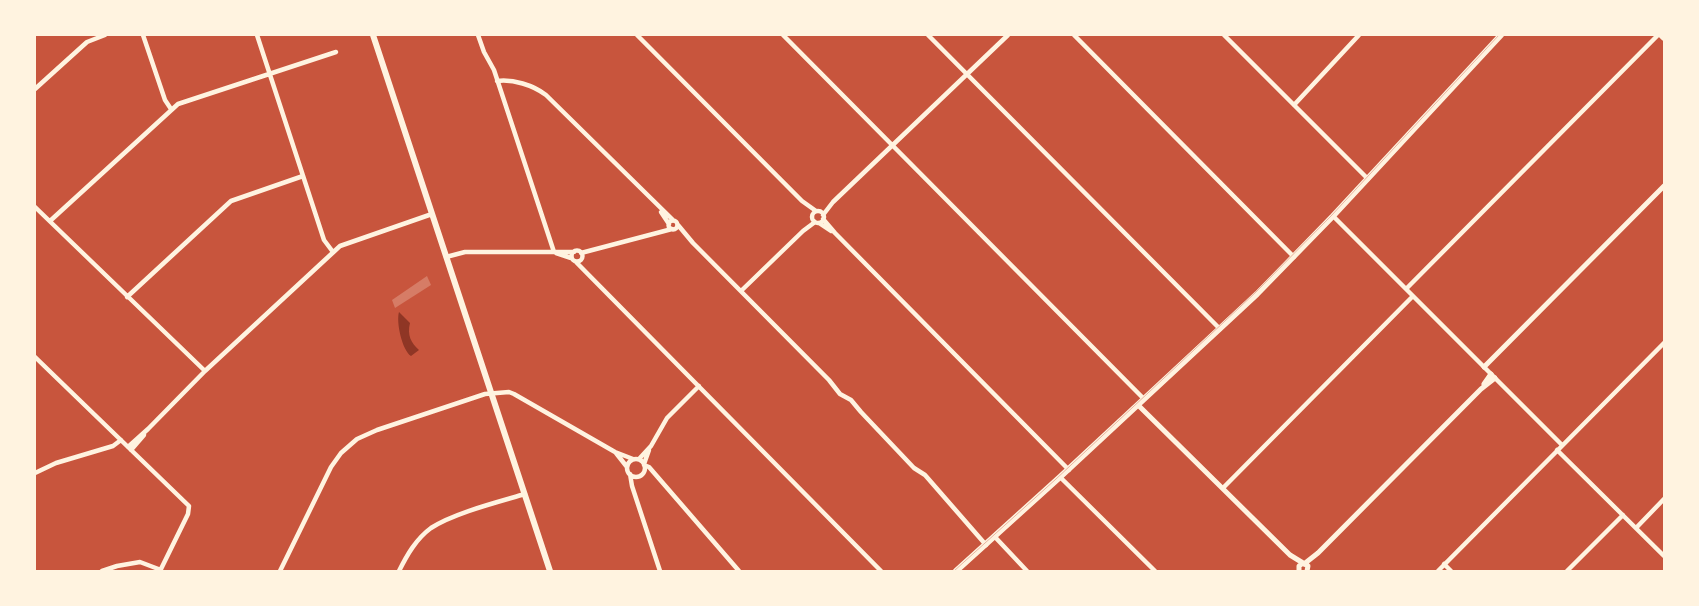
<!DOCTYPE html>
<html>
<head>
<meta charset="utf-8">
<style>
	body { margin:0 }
	#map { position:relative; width:1699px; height:606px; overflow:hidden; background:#c8553d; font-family:"Archivo Narrow",sans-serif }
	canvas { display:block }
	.frame { position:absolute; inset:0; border:36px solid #fff3e0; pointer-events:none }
</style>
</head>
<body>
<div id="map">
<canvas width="1699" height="606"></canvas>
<div class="frame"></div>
</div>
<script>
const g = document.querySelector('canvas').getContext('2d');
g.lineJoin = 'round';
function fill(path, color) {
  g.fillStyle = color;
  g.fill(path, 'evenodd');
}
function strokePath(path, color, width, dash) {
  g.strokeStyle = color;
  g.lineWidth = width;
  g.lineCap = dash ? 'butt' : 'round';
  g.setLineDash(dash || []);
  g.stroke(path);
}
fill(new Path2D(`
	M399,312L410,323C407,335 411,343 419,350L411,356C402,350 396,322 399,312Z`), '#8f3625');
fill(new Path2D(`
	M427,276L431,285L395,308L392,300Z`), '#d67c66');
strokePath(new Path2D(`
	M143,35L165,100L171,109
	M257,35L324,240L333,252
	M478,35L484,52L494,70L554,252
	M637,35L802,201L816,211
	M783,35L1144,399
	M928,35L1220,329
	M1074,35L1294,257
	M1224,35L1368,179
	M497,81C513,79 533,85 546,95L673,220
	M35,89L87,42L105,35
	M1294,105L1359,35
	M35,207L205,371
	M812 217a6 6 0 1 1 12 0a6 6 0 1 1-12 0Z
	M661,212L669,224
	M823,215L833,202L1008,35
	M1333,216L1562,445
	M823,219L835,233L1069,470
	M668.5 225a4.5 4.5 0 1 1 9 0a4.5 4.5 0 1 1-9 0Z
	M50,221L178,104L336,52
	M819,223L831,231
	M678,225L693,243L829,380L840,394L851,400L861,412L914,468L925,475L986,545
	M571.5 256a5.5 5.5 0 1 1 11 0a5.5 5.5 0 1 1-11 0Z
	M556,253L571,258
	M581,253L672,229
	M446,257L465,252H574
	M576,262L881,571
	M1406,289L1658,35
	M741,291L803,231L815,222
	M127,297L231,201L303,176
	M35,357L189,506L188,514L160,571
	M128,447L148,429L205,371L340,246L432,214
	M131,450L144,435
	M1557,450L1664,556
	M616,453L627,467
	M639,459L651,446L667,418L699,386
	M627 468a9 9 0 1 1 18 0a9 9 0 1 1-18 0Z
	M644,464L649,450
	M644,465L649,467L739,571
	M35,473L56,463L113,446L121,440
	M630,474L632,486L660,571
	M1060,477L1155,571
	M1223,488L1413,296
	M1636,528L1664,499
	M995,537L1027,571
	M1444,564L1451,571
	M102,571L117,566L140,562L161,570
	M280,571L331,467L341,453L357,439L377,430L485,394L509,392L514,394L615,452L633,459
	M399,571C407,555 416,539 431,528C454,513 498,502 525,494
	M1438,571L1664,343
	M1567,571L1623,515`), '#fff3e0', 4.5);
strokePath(new Path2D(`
	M1484,367L1664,186
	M1484,384L1491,374
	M1138,405L1290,555L1303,563
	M1304,564L1318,553L1481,389L1495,378
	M1299,571V566L1303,563L1308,566L1307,571`), '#fff3e0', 5);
strokePath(new Path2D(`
	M373,35L550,571
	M1661,35L1664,38
	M956,571L1060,477L1257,294L1333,216L1501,35`), '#fff3e0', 6);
strokePath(new Path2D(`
	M954,571L1056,479L1256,292L1331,216L1499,35`), '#e9b49f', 1);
</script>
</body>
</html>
